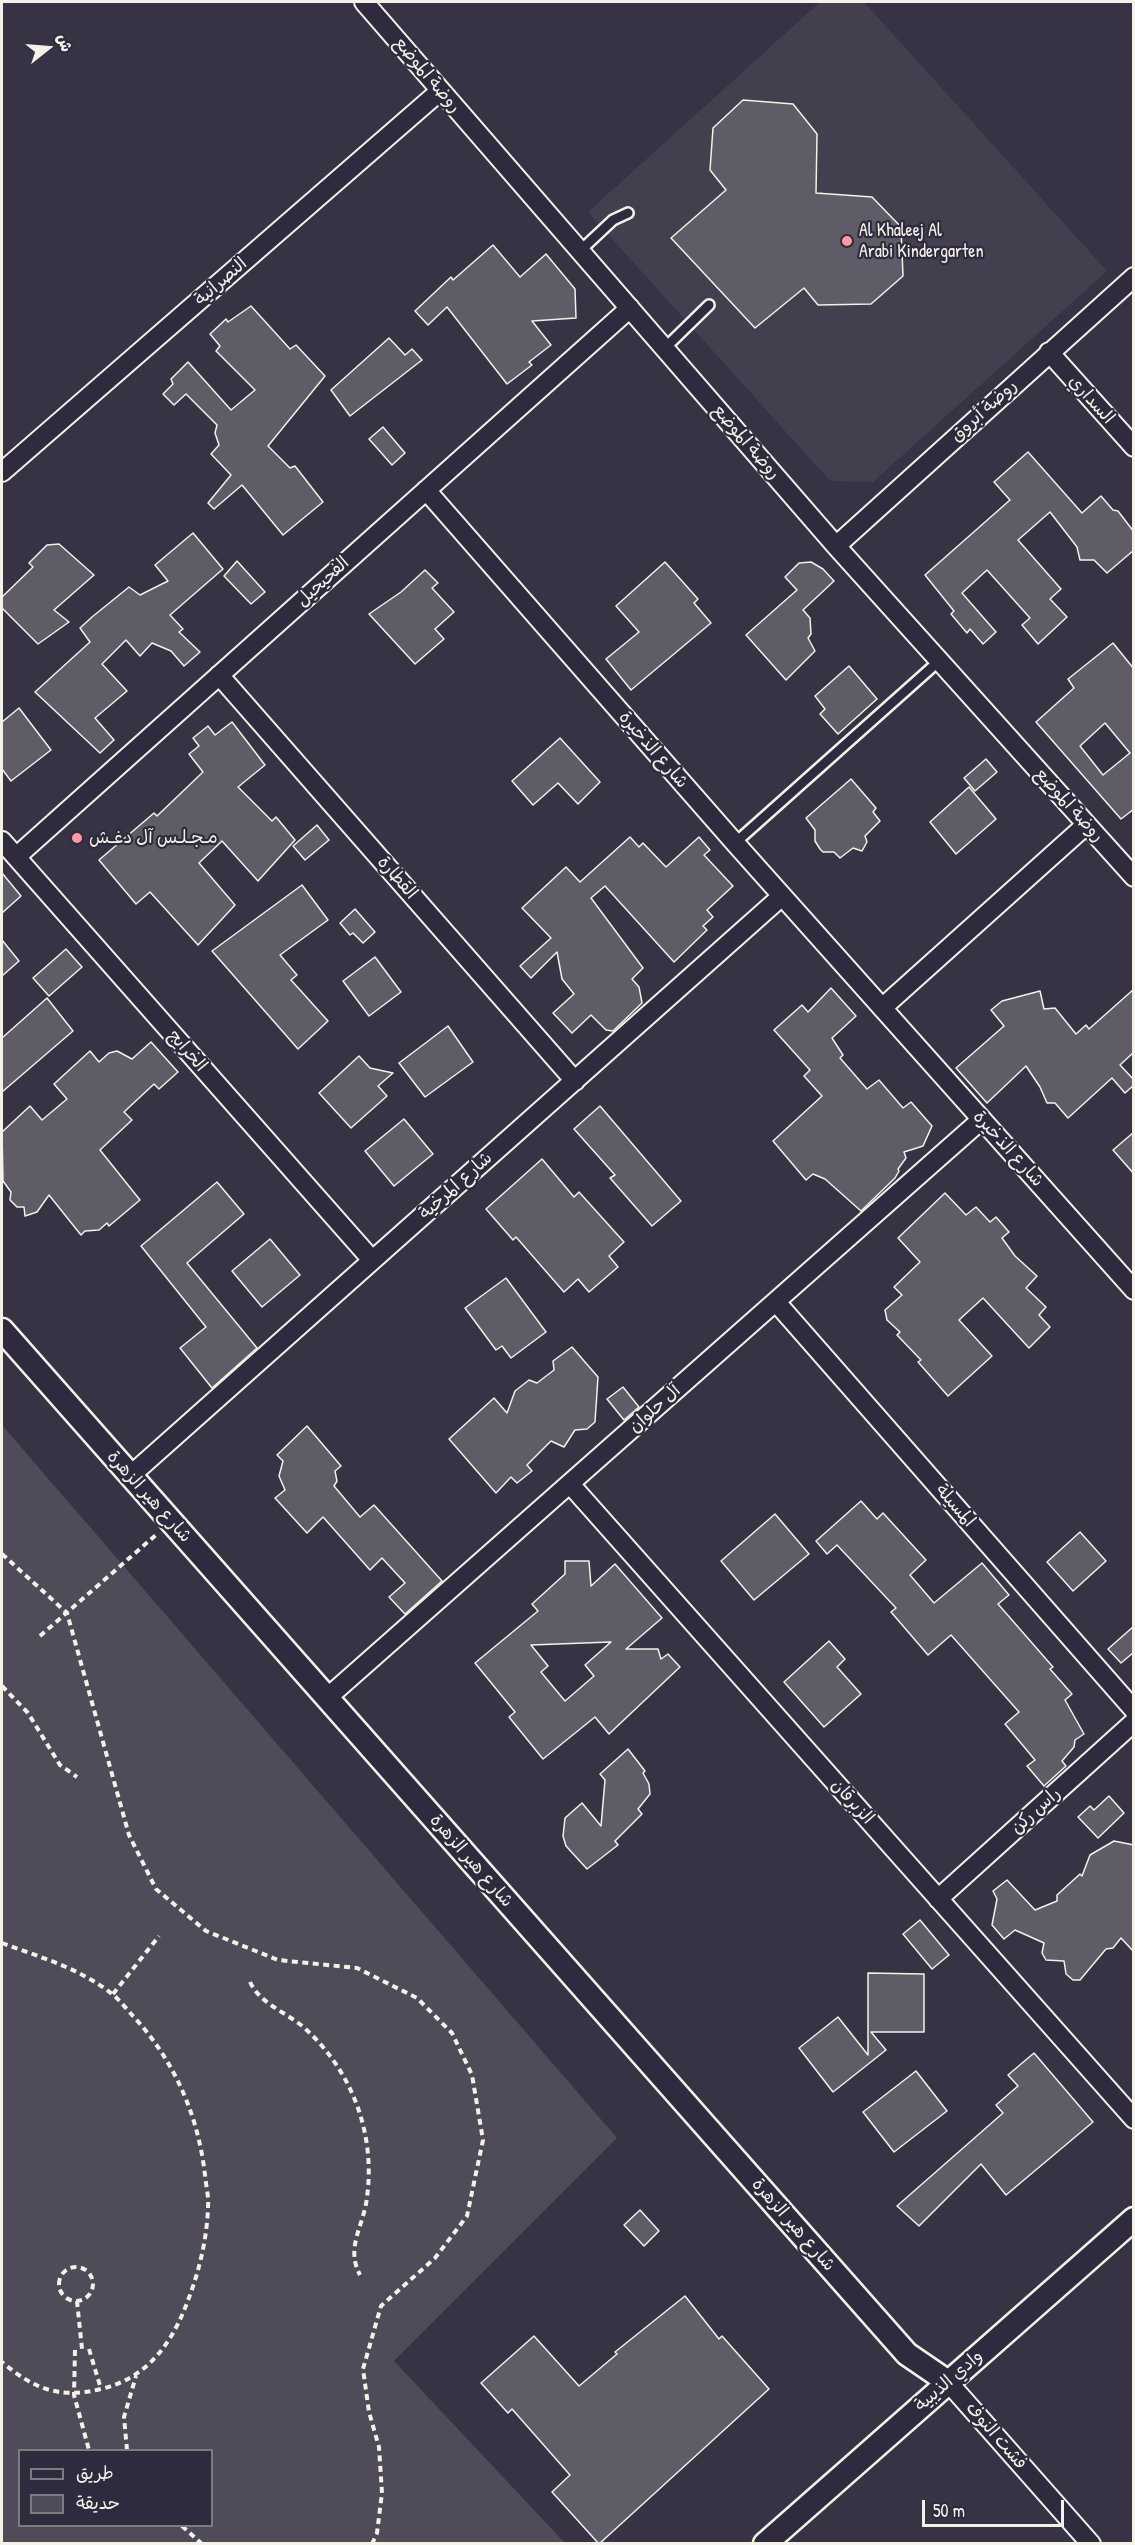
<!DOCTYPE html>
<html>
<head>
<meta charset="utf-8">
<style>
	body { margin:0 }
	#map { position:relative; width:1135px; height:2545px; overflow:hidden; background:#373244; font-family:"Patrick Hand","Playpen Sans Arabic",sans-serif }
	canvas { display:block }
	.frame { position:absolute; inset:0; border:3px solid #f4f1e8; pointer-events:none }
	.legend { position:absolute; left:18px; top:2449px; width:195px; height:78px; box-sizing:border-box; background:#2f2a3d; border:2px solid #7e7a81; margin:0; padding:8px 10px; list-style:none; font-size:18px; color:#f4f1e8 }
	.legend li { display:flex; align-items:center; gap:12px; height:30px }
	.legend b { width:30px; border:2px solid #7e7a81 }
	.north { position:absolute; left:18px; top:18px; width:60px; height:60px; -webkit-text-stroke:4px #2f2a3d; paint-order:stroke; rotate:73deg; font-size:16px; font-weight:700; line-height:24px; text-align:center; color:#f4f1e8 }
	.north::after { content:''; display:block; margin:auto; width:21px; height:27px; background:#f4f1e8; clip-path:polygon(50% 0,100% 100%,50% 72%,0 100%) }
	.scale { position:absolute; left:922px; top:2500px; width:142px; height:27px; box-sizing:border-box; border:3px solid #f4f1e8; border-top:0; padding-left:8px; font-size:18px; line-height:21px; white-space:nowrap; color:#f4f1e8; -webkit-text-stroke:4px #2f2a3d; paint-order:stroke }
</style>
</head>
<body>
<div id="map">
<canvas width="1135" height="2545"></canvas>
<div class="frame"></div>
<ul class="legend">
<li><b style="height:8px;background:#2f2a3d"></b>طريق</li>
<li><b style="height:16px;background:#504b59"></b>حديقة</li>
</ul>
<div class="north">ش</div>
<div class="scale">50 m</div>
</div>
<script>
const g = document.querySelector('canvas').getContext('2d');
g.lineJoin = 'round';
function fill(path, color) {
  g.fillStyle = color;
  g.fill(path, 'evenodd');
}
function strokePath(path, color, width, dash) {
  g.strokeStyle = color;
  g.lineWidth = width;
  g.lineCap = dash ? 'butt' : 'round';
  g.setLineDash(dash || []);
  g.stroke(path);
}
function write(font, color, halo, rows, align = 'center') {
  g.font = font + ' "Patrick Hand","Playpen Sans Arabic",sans-serif';
  g.lineWidth = 4.5;
  g.setLineDash([]);
  g.textBaseline = 'middle';
  g.strokeStyle = halo;
  g.fillStyle = color;
  for (const [text, x, y, turn = 0] of rows) {
    g.save();
    g.translate(x, y);
    g.rotate((+turn || 0) * Math.PI / 180);
    g.textAlign = isNaN(turn) ? turn : align;
    if (halo) g.strokeText(text, 0, 0);
    g.fillText(text, 0, 0);
    g.restore();
  }
}
fill(new Path2D(`
	M820,2H864L1107,271L873,482L830,481L588,212Z`), '#433f4e');
fill(new Path2D(`
	M2,1425L617,2138L394,2361L565,2543H2ZM20,2450H212V2526H20Z`), '#504b59');
const building = new Path2D(`
	M743,100L793,104L817,134L816,193L872,197L901,227L903,276L871,304L818,305L804,288L755,328L671,238L726,190L710,170L713,128Z
	M493,245L520,277L546,254L575,289L576,318L532,321L551,345L529,362L532,365L507,384L447,307L428,325L415,311L451,277L453,280Z
	M251,306L290,349L296,345L325,376L268,446L290,468L295,466L323,502L283,535L242,485L214,509L208,503L231,475L211,454L219,445L215,433L217,425L186,394L174,405L163,394L173,384L171,379L188,362L231,410L255,390L216,351L220,346L210,334L226,319L228,322Z
	M389,338L405,355L412,349L422,360L350,416L331,390Z
	M383,427L405,453L392,465L369,439Z
	M1028,452L1082,513L1101,496L1113,510L1118,511L1134,532V550L1107,573L1094,560H1080L1077,547L1050,512L1018,540L1061,589L1050,599L1067,617L1038,644L1022,625L1030,618L987,570L962,593L996,632L983,644L970,629L967,633L951,614L954,611L925,575L1010,500L994,482Z
	M193,533L223,569L170,615L183,629L179,632L200,652L184,666L171,651L152,643L140,656L126,640L102,664L127,691L95,718L114,740L100,753L35,692L90,642L80,628L92,617L129,587L140,595L168,581L155,565Z
	M59,544L94,575L54,610L69,622L38,644L2,608V597L33,567L29,563L47,545Z
	M237,561L265,592L251,604L224,576Z
	M665,562L698,599L694,603L711,623L631,690L606,659L639,632L616,606Z
	M811,562L823,569L834,581L803,610L810,618L811,634L808,638L815,651L786,680L746,635L797,590L785,577L799,563Z
	M425,570L438,583L432,588L454,612L435,629L444,639L415,664L369,614L401,592Z
	M1113,643L1134,669V809L1121,819L1036,722L1074,688L1068,679ZM1105,723L1130,753L1103,775L1080,746Z
	M849,666L877,699L838,734L820,714L825,709L815,696Z
	M19,708L51,750L11,781L2,769V722Z
	M232,722L265,765L238,787L272,821L276,817L295,840L258,881L222,841L199,863L235,905L198,945L150,892L136,904L99,860L154,813L157,816L203,772L189,754L199,746L193,738L208,726L215,735Z
	M560,738L600,782L578,804L558,783L533,805L512,781Z
	M986,759L997,772L975,791L964,778Z
	M851,779L876,808L873,812L880,821L865,836L867,842L862,851L853,848L840,858L834,852H823L820,849L815,841V830L806,818Z
	M969,787L996,819L956,854L930,822Z
	M317,825L329,840L305,860L293,846Z
	M630,837L639,847L643,843L666,867L699,837L710,850L704,855L733,886L707,910L713,917L703,926L707,930L674,962L605,886L591,898L643,968L632,979L639,987L642,1003L613,1031L606,1030L591,1015L572,1033L553,1013L574,994L562,979L557,952L531,978L520,966L551,938L522,908L566,867L580,882Z
	M2,873L21,896L2,913Z
	M302,885L328,920L280,955L297,975L291,980L328,1021L298,1049L212,951Z
	M355,909L375,932L363,943L353,933L350,935L340,923Z
	M2,940L19,961L2,976Z
	M66,949L82,967L49,996L33,978Z
	M375,957L401,992L369,1016L343,981Z
	M831,988L856,1016L832,1038L843,1055L840,1058L867,1089L879,1080L903,1108L911,1102L932,1126L923,1146L904,1152L906,1158L898,1169L899,1171L895,1178L861,1211L825,1179L813,1174L806,1180L773,1141L822,1096L804,1076L810,1070L774,1030L802,1005L808,1012Z
	M1134,989V1052L1120,1065L1134,1080V1085L1125,1093L1112,1078L1068,1118L1055,1103H1047L1040,1087L1026,1066L987,1103L956,1068L1004,1026L991,1010L1002,1001L1040,991L1044,1009L1055,1008L1076,1034L1086,1025L1089,1029Z
	M47,998L73,1031L2,1092V1038Z
	M448,1026L473,1062L425,1097L399,1063Z
	M151,1042L178,1072L159,1089L154,1084L124,1112L132,1120L100,1150L140,1200L109,1226L107,1223L99,1230L85,1231L81,1235L49,1195L37,1212L25,1216L24,1207H17L10,1200L11,1192L3,1181L2,1132L30,1106L42,1120L67,1099L54,1084L90,1051L99,1062L109,1053L117,1051L132,1059Z
	M359,1056L370,1068L393,1073L378,1086L387,1096L351,1128L319,1093Z
	M600,1106L681,1201L652,1226L610,1178L615,1175L574,1129Z
	M404,1119L433,1154L394,1186L365,1151Z
	M1134,1132V1174L1113,1150Z
	M542,1159L574,1197L579,1192L624,1242L609,1256L618,1267L589,1292L578,1279L564,1292L516,1237L513,1240L486,1209Z
	M217,1182L244,1214L187,1263L257,1348L212,1388L180,1348L206,1327L141,1246Z
	M945,1193L966,1215L976,1207L990,1222L996,1217L1009,1232L1002,1238L1015,1256L1037,1276L1026,1288L1046,1307L1039,1315L1050,1327L1029,1348L983,1298L959,1320L992,1356L948,1396L918,1362L921,1360L897,1335L900,1332L887,1320L885,1310L902,1295L894,1287L920,1262L898,1238Z
	M270,1239L300,1275L262,1307L232,1271Z
	M506,1278L546,1332L511,1358L502,1346L496,1350L465,1308Z
	M572,1347L598,1377L595,1422L587,1429L575,1430L564,1447L551,1441L527,1465L532,1471L517,1483L511,1477L496,1493L449,1439L494,1398L507,1413L515,1391L529,1380L537,1383L554,1370L553,1361Z
	M623,1387L639,1407L624,1420L607,1399Z
	M307,1426L341,1466L335,1471L337,1481L334,1486L360,1517L374,1505L442,1581L405,1614L389,1597L405,1583L382,1558L370,1570L323,1517L307,1533L275,1498L285,1490L279,1476L283,1461L277,1455Z
	M861,1501L877,1519L883,1513L926,1560L910,1575L934,1603L982,1563L1009,1595L998,1604L1053,1667L1050,1669L1072,1694L1065,1700L1084,1734L1075,1740L1074,1747L1062,1761L1066,1766L1044,1786L1027,1766L1035,1760L1005,1724L1019,1712L951,1635L928,1655L891,1612L896,1608L837,1545L827,1554L816,1541Z
	M775,1514L809,1554L754,1600L721,1561Z
	M1080,1532L1106,1561L1073,1591L1047,1562Z
	M565,1561H589L591,1586L615,1564L662,1618L626,1649H658L661,1659L668,1654L680,1667L609,1734L595,1717L543,1759L509,1717L515,1712L475,1663L538,1611L532,1604L565,1574ZM611,1642L585,1665L594,1676L565,1701L541,1672L548,1666L531,1645Z
	M1134,1626V1652L1121,1663L1108,1649Z
	M829,1641L845,1659L837,1667L861,1694L824,1727L784,1682Z
	M628,1749L645,1771L643,1773L649,1784L650,1794L638,1809L642,1814L615,1841L618,1845L587,1869L566,1846L563,1836L565,1818L582,1803L601,1826L605,1780L600,1774Z
	M1109,1796L1124,1813L1098,1838L1078,1817L1090,1806L1094,1810Z
	M1114,1841L1134,1845V1952L1121,1938L1113,1948L1106,1949L1080,1980H1073L1066,1974L1064,1961L1046,1960L1042,1953L1044,1943L1015,1930L1004,1939L992,1925L997,1899L993,1891L1007,1880L1035,1910L1057,1901V1895L1080,1874L1082,1876L1090,1855Z
	M920,1920L949,1955L932,1969L903,1934Z
	M868,1973L924,1974V2032H871L886,2050L833,2092L799,2048L838,2017L868,2055Z
	M1034,2053L1093,2122L1006,2195L981,2164L919,2226L897,2206L1003,2113L996,2105L1018,2086L1008,2075Z
	M916,2071L947,2111L894,2152L863,2112Z
	M640,2210L659,2231L644,2246L624,2225Z
	M685,2296L719,2339L722,2336L769,2389L599,2544L552,2492L570,2475L512,2409L508,2413L481,2383L534,2336L579,2386L617,2354L615,2352Z`);
fill(building, '#5f5c67');
strokePath(building, '#f4f1e8', 1.5);
const service = new Path2D(`
	M580,251L613,220L628,213
	M665,348L709,305
	M735,843L939,661`);
const minor = new Path2D(`
	M364,2L836,546L1134,877
	M1049,352L1134,447
	M2,472L440,91
	M426,490L735,843L1134,1290
	M836,546L1134,277
	M219,675L575,1081
	M2,841L372,1260
	M16,857L630,308
	M882,1008L1086,825
	M776,1302L1134,1710
	M130,1476L782,896
	M570,1484L1134,2119
	M327,1698L981,1120
	M938,1899L1134,1722
	M948,2382L1091,2544`);
const tertiary = new Path2D(`
	M2,1330L907,2354L948,2382
	M765,2544L1134,2219`);
strokePath(service, '#f4f1e8', 14);
strokePath(minor, '#f4f1e8', 22);
strokePath(tertiary, '#f4f1e8', 27);
strokePath(new Path2D(`
	M2,1554L67,1613L129,1835L156,1889L206,1931L278,1960L357,1968L417,1998L452,2033L472,2075L483,2140L467,2216L435,2258L381,2306L363,2369L369,2412L379,2447L382,2493L377,2533L372,2544
	M40,1636L157,1534
	M2,1686L28,1713L60,1765L77,1777
	M2,1943C39,1957 80,1968 112,1994C120,2000 127,2010 134,2017C175,2062 198,2115 205,2175C206,2186 209,2197 208,2207C207,2241 198,2276 185,2308C169,2348 144,2379 101,2389C59,2399 34,2389 2,2362
	M250,1982C260,2003 283,2011 301,2025C328,2048 348,2078 359,2111C368,2138 371,2168 367,2197C364,2226 345,2247 360,2275
	M113,1994L159,1936
	M59 2284a17 17 0 1 1 34 0a17 17 0 1 1-34 0Z
	M77,2301L82,2349
	M89,2349L101,2389
	M75,2350L74,2395L89,2450
	M127,2450L124,2417L136,2376
	M182,2526L202,2544`), '#f4f1e8', 4, [6, 4.5]);
strokePath(service, '#2f2a3d', 9);
strokePath(minor, '#2f2a3d', 18);
strokePath(tertiary, '#2f2a3d', 22);
for (const [x, y, r, color] of [
	[847,241,6,"#ff9aa2"],
	[77,838,6,"#ff9aa2"]
]) {
  const dot = new Path2D();
  dot.arc(x, y, r, 0, 2 * Math.PI);
  g.fillStyle = color;
  g.fill(dot);
  strokePath(dot, '#2f2a3d', 2);
}
write('18px', '#f4f1e8', '#2f2a3d', [
	["روضة الموضع",427,75,50],
	["النصرانية",221,282,-41],
	["السداري",1091,400,48],
	["روضة أبروق",984,411,-42],
	["روضة الموضع",746,442,49],
	["الفحيحيل",323,582,-42],
	["شارع الذخيرة",653,750,49],
	["روضة الموضع",1069,805,48],
	["القطارة",397,878,49],
	["الخرايج",187,1051,49],
	["شارع الذخيرة",1008,1149,48],
	["شارع المرخية",456,1186,-42],
	["آل حلوان",655,1409,-42],
	["شارع هير الزهرة",149,1497,48],
	["المسيلة",955,1506,49],
	["الزبرقان",852,1802,48],
	["راس ركن",1036,1811,-42],
	["شارع هير الزهرة",471,1861,49],
	["شارع هير الزهرة",793,2225,49],
	["وادي الذيبية",949,2381,-41],
	["فشت النوف",996,2436,49]
]);
write('18px', '#f4f1e8', '#2f2a3d', [
	["Al Khaleej Al",859,231],
	["Arabi Kindergarten",859,252],
	["مـجـلـس آل دغـش",89,838]
], 'left');
</script>
</body>
</html>
